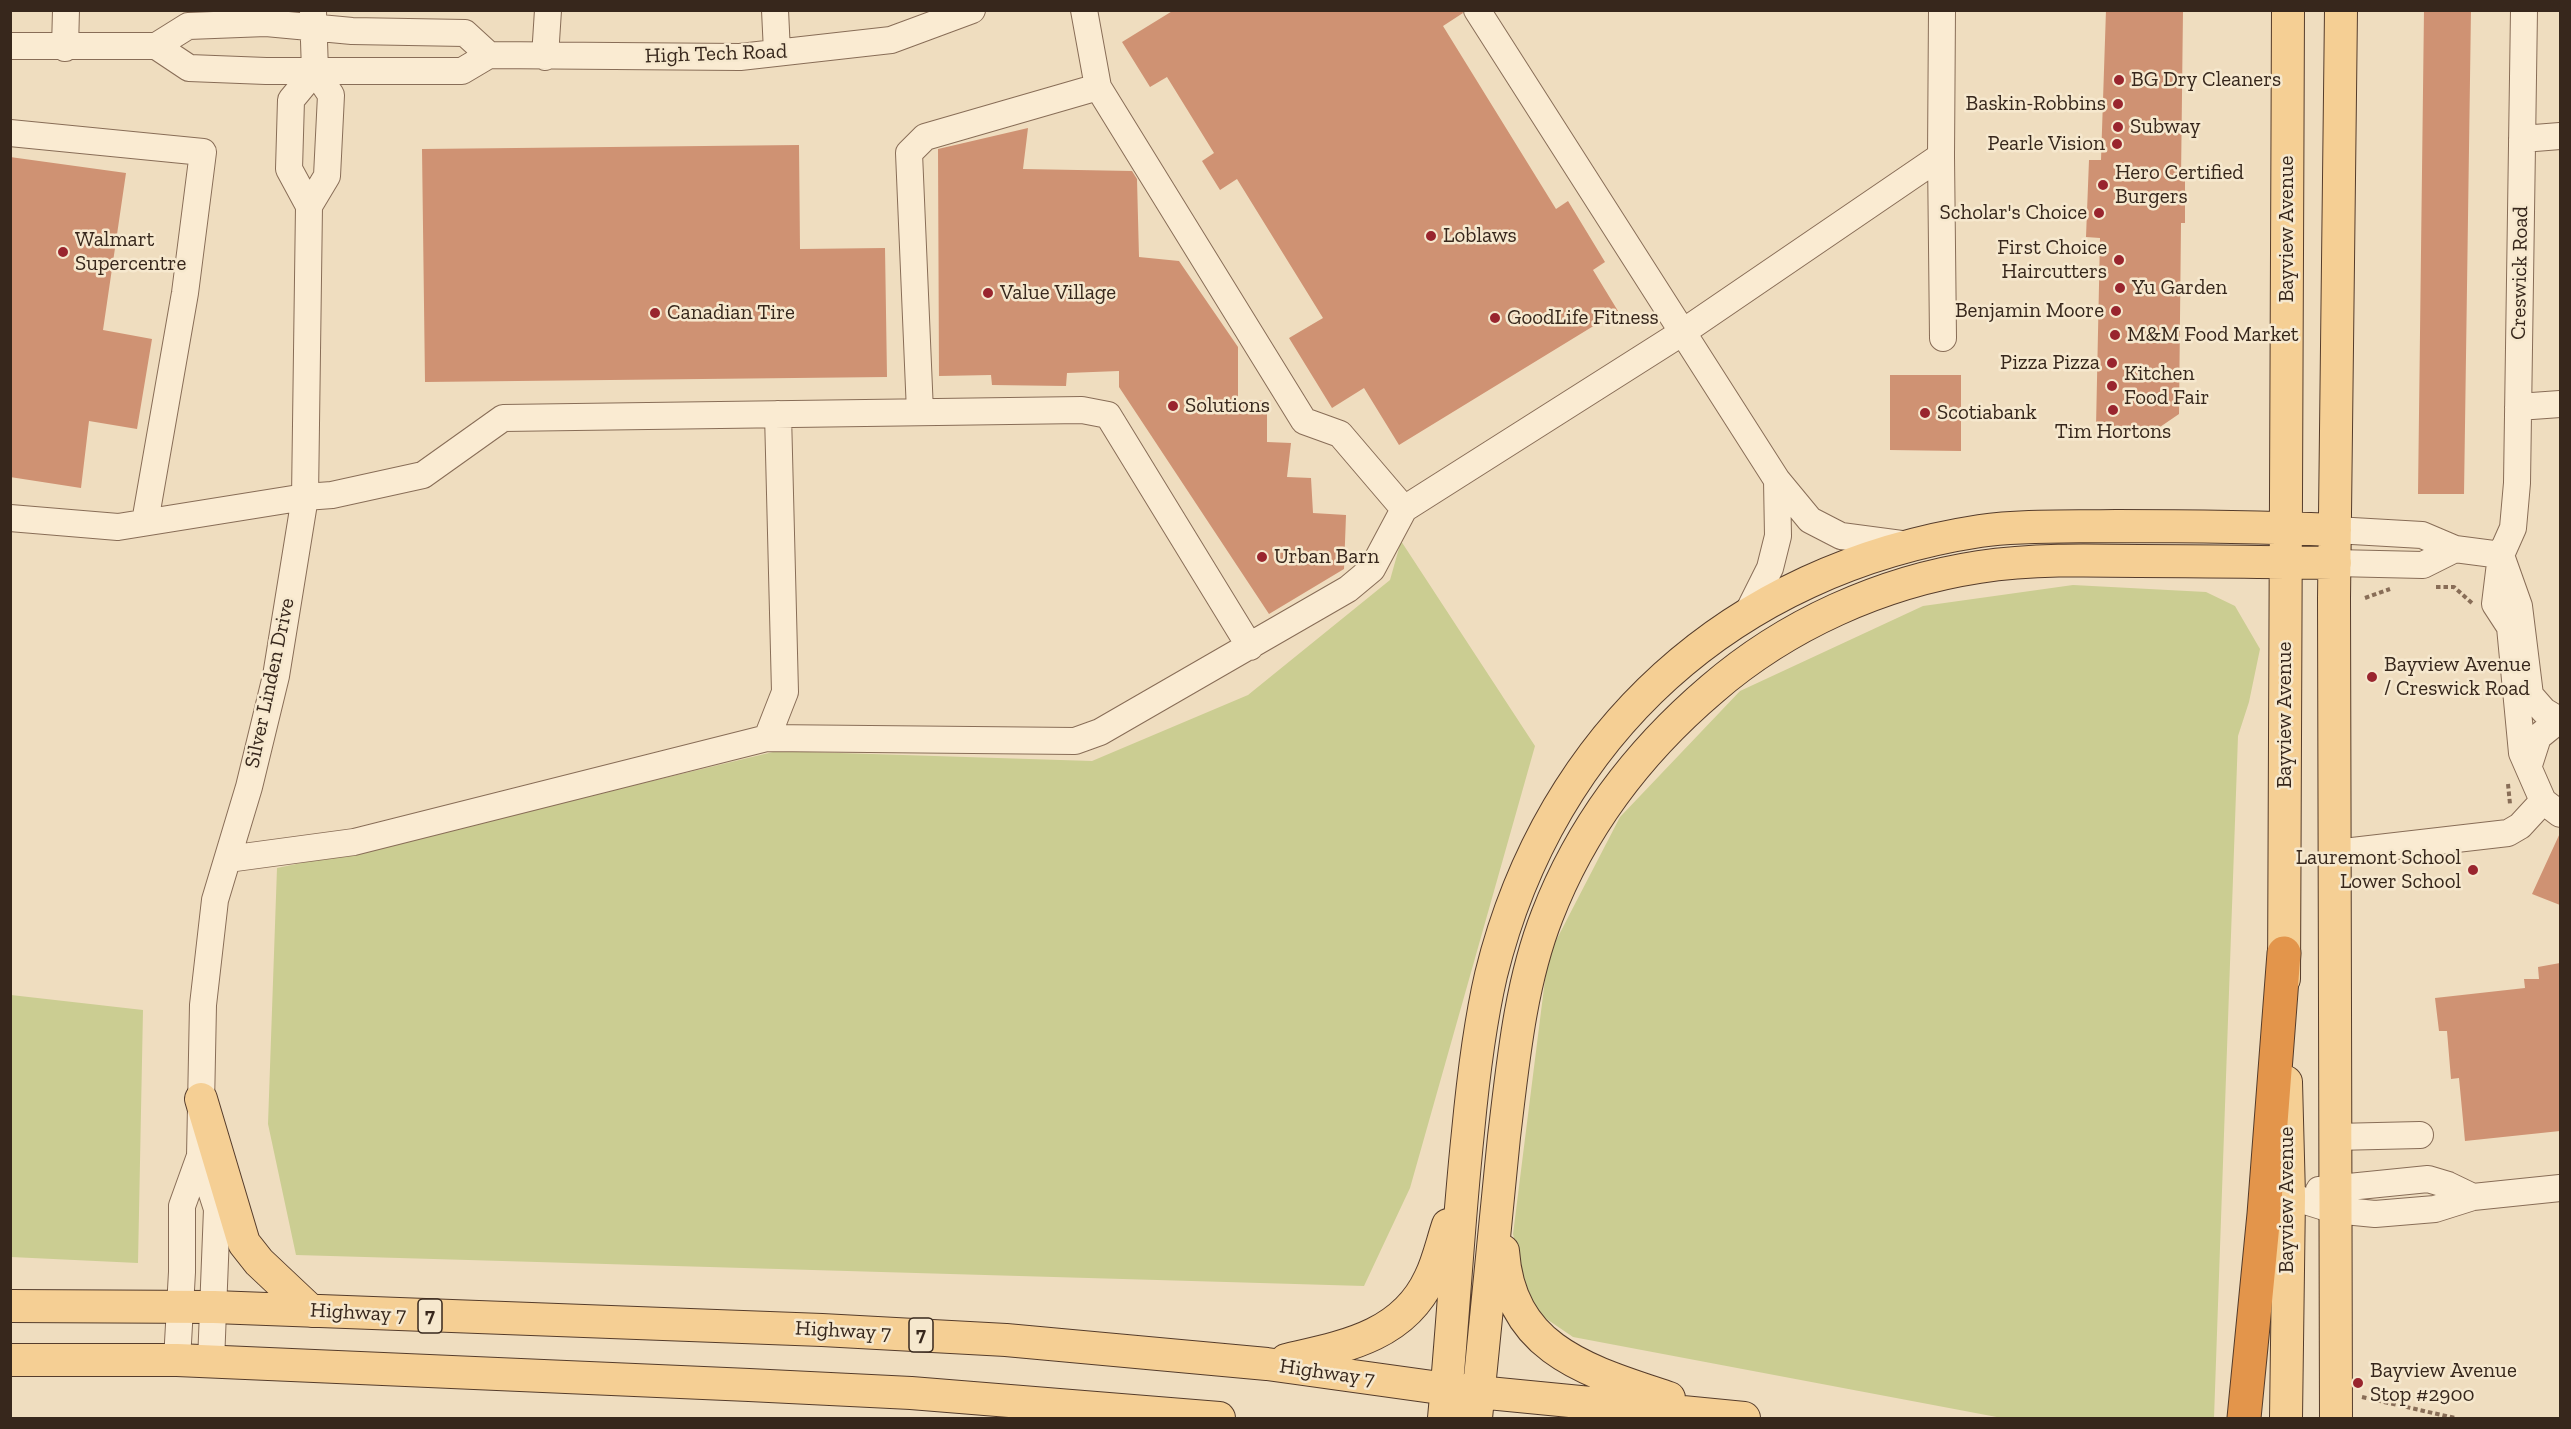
<!DOCTYPE html>
<html>
<head>
<meta charset="utf-8">
<style>
	body { margin:0 }
	#map { position:relative; width:2571px; height:1429px; overflow:hidden; background:#efddbf; font-family:"Zilla Slab",serif }
	canvas { display:block }
	.frame { position:absolute; inset:0; border:12px solid #37271c; pointer-events:none }
</style>
</head>
<body>
<div id="map">
<canvas width="2571" height="1429"></canvas>
<div class="frame"></div>
</div>
<script>
const g = document.querySelector('canvas').getContext('2d');
g.lineJoin = 'round';
function fill(path, color) {
  g.fillStyle = color;
  g.fill(path, 'evenodd');
}
function strokePath(path, color, width, dash) {
  g.strokeStyle = color;
  g.lineWidth = width;
  g.lineCap = dash ? 'butt' : 'round';
  g.setLineDash(dash || []);
  g.stroke(path);
}
function write(font, color, halo, rows, align = 'center') {
  g.font = font + ' "Zilla Slab",serif';
  g.lineWidth = 5;
  g.setLineDash([]);
  g.textBaseline = 'middle';
  g.strokeStyle = halo;
  g.fillStyle = color;
  for (const [text, x, y, turn = 0] of rows) {
    g.save();
    g.translate(x, y);
    g.rotate((+turn || 0) * Math.PI / 180);
    g.textAlign = isNaN(turn) ? turn : align;
    if (halo) g.strokeText(text, 0, 0);
    g.fillText(text, 0, 0);
    g.restore();
  }
}
fill(new Path2D(`
	M1401,541L1535,746L1410,1188L1364,1286L296,1255L268,1124L277,868L364,850L777,751L1092,761L1248,695L1390,580Z
	M2073,585L2206,592L2235,606L2260,649L2249,702L2238,736L2214,1418H2002L1573,1337L1529,1307L1513,1234L1548,956L1620,817L1740,691L1923,606Z
	M11,995L143,1010L138,1263L11,1257Z`), '#cbcd92');
fill(new Path2D(`
	M1174,10H1462L1463,13L1443,26L1556,209L1568,201L1605,262L1593,270L1618,311L1399,445L1364,388L1332,408L1289,338L1323,318L1237,179L1220,190L1202,161L1214,153L1167,77L1150,87L1122,42Z
	M2106,10H2183L2181,179H2185V223H2181L2179,414L2160,427H2096L2100,238L2086,237L2089,160H2101Z
	M2424,10H2471L2464,494H2418Z
	M1028,128L1023,169L1132,171L1137,179L1139,257L1179,261L1238,347V402L1267,400V442L1291,443L1287,477L1311,478L1313,513L1346,515L1344,569L1269,614L1119,387V371L1067,373L1066,386L992,385L991,375L939,376L938,149Z
	M799,145L800,249L885,248L887,377L425,382L422,149Z
	M10,157L126,173L103,330L152,339L137,429L89,421L81,488L10,477Z
	M1890,375H1961V451L1890,450Z
	M2560,833V905L2532,894Z
	M2560,963V1131L2465,1141L2459,1078L2451,1079L2447,1031H2439L2435,998L2525,988L2524,979H2539L2538,967Z`), '#cf9273');
const minor = new Path2D(`
	M775,10L777,52
	M1084,10L1098,87L1304,421L1340,434L1404,509
	M1477,10L1777,480L1810,520L1841,536L1909,545
	M2524,10L2517,483L2513,528L2501,555L2495,604L2510,627L2522,753L2543,801L2560,814
	M10,46H156L188,26L266,23L352,31L465,33L489,55
	M156,46L189,68L266,71H462L489,55L740,57L891,40L972,10
	M65,48L66,10
	M545,57L548,10
	M10,133L203,152L185,293L145,522
	M2522,139L2560,136
	M1941,156L1943,338
	M309,206L327,176L331,95L315,71L313,11
	M2518,407L2560,404
	M920,412L909,153L925,137L1098,87
	M10,518L118,527L305,497L332,495L423,475L503,418L1082,410L1108,415L1250,647
	M2335,530L2422,535L2455,549L2501,555
	M2503,561L2519,606L2530,695L2544,711L2559,720L2538,737L2529,765
	M2335,563L2423,565L2455,549
	M1748,612L1770,568L1778,536L1777,480
	M767,738L785,692L778,414
	M2335,853L2508,833L2520,826L2543,801
	M228,859L354,842L767,738L1075,741L1100,732L1348,589L1372,569L1404,509L1683,332L1941,156L1942,10
	M2335,1137L2420,1135
	M2319,1190L2428,1179L2448,1185L2473,1197
	M2289,1196L2334,1210L2375,1214L2435,1209L2473,1197L2560,1188
	M177,1360L182,1272V1206L200,1156
	M211,1362L217,1209L200,1156L203,1005L215,900L249,787L276,676L305,497L309,206L289,169L291,100L315,71`);
const major = new Path2D(`
	M2284,979L2288,10
	M201,1099L244,1243L259,1262L311,1311
	M1503,1251C1510,1351 1589,1371 1669,1398
	M10,1306L214,1307L822,1330L1006,1340L1267,1364L1447,1389L1744,1418
	M10,1360H177L749,1385L911,1393L1219,1418
	M1286,1360C1342,1347 1403,1337 1430,1278C1438,1262 1442,1243 1448,1225
	M1444,1418C1453,1323 1458,1227 1468,1132C1473,1079 1479,1027 1491,975C1551,732 1733,569 1980,531C2024,525 2072,527 2116,526C2189,526 2262,527 2335,530
	M1476,1418C1486,1325 1494,1230 1504,1137C1513,1063 1520,985 1547,916C1582,825 1638,752 1712,689C1786,625 1881,582 1979,567C2031,559 2086,560 2139,561C2204,561 2269,562 2335,563
	M2286,1418L2289,1196L2286,1082
	M2336,1418L2334,598L2341,10`);
const highway = new Path2D(`
	M2244,1418L2264,1214L2284,953`);
strokePath(minor, '#886d57', 28);
strokePath(major, '#553c2b', 34);
strokePath(highway, '#553c2b', 35);
strokePath(new Path2D(`
	M2436,587H2454L2473,604
	M2365,598L2390,589
	M2508,784L2510,804
	M2362,1397L2455,1418`), '#886d57', 4, [4.5, 3]);
strokePath(minor, '#faebd2', 26);
strokePath(major, '#f5cf94', 32);
strokePath(highway, '#e3954b', 33);
for (const [x, y, r, color] of [
	[2119,80,6,"#99252e"],
	[2118,104,6,"#99252e"],
	[2118,127,6,"#99252e"],
	[2117,144,6,"#99252e"],
	[2103,185,6,"#99252e"],
	[2099,213,6,"#99252e"],
	[1431,236,6,"#99252e"],
	[63,252,6,"#99252e"],
	[2119,260,6,"#99252e"],
	[2120,288,6,"#99252e"],
	[988,293,6,"#99252e"],
	[2116,311,6,"#99252e"],
	[655,313,6,"#99252e"],
	[1495,318,6,"#99252e"],
	[2115,335,6,"#99252e"],
	[2112,363,6,"#99252e"],
	[2112,386,6,"#99252e"],
	[1173,406,6,"#99252e"],
	[2113,410,6,"#99252e"],
	[1925,413,6,"#99252e"],
	[1262,557,6,"#99252e"],
	[2372,677,6,"#99252e"],
	[2473,870,6,"#99252e"],
	[2358,1383,6,"#99252e"]
]) {
  const dot = new Path2D();
  dot.arc(x, y, r, 0, 2 * Math.PI);
  g.fillStyle = color;
  g.fill(dot);
  strokePath(dot, '#f6e8ce', 2);
}
for (const [x, y, w] of [
	[430,1316,24],
	[921,1335,24]
]) {
  const box = new Path2D();
  box.roundRect(x - w / 2, y - 17, w, 34, 4.5);
  g.fillStyle = '#f6e8ce';
  g.fill(box);
  strokePath(box, '#37271c', 1.5);
}
write('bold 20px', '#37271c', null, [
	["7",430,1316],
	["7",921,1335]
]);
write('21px', '#37271c', '#f6e8ce', [
	["High Tech Road",716,54,-2],
	["Bayview Avenue",2287,229,-90],
	["Creswick Road",2520,273,-89],
	["Silver Linden Drive",270,683,-78],
	["Bayview Avenue",2285,715,-90],
	["Bayview Avenue",2287,1200,-90],
	["Highway 7",358,1313,3],
	["Highway 7",843,1331,3],
	["Highway 7",1327,1373,8]
]);
write('21px', '#37271c', '#f6e8ce', [
	["BG Dry Cleaners",2131,80],
	["Baskin-Robbins",2106,104,"right"],
	["Subway",2130,127],
	["Pearle Vision",2105,144,"right"],
	["Hero Certified",2115,173],
	["Burgers",2115,197],
	["Scholar's Choice",2087,213,"right"],
	["Loblaws",1443,236],
	["Walmart",75,240],
	["Supercentre",75,264],
	["First Choice",2107,248,"right"],
	["Haircutters",2107,272,"right"],
	["Yu Garden",2132,288],
	["Value Village",1000,293],
	["Benjamin Moore",2104,311,"right"],
	["Canadian Tire",667,313],
	["GoodLife Fitness",1507,318],
	["M&M Food Market",2127,335],
	["Pizza Pizza",2100,363,"right"],
	["Kitchen",2124,374],
	["Food Fair",2124,398],
	["Solutions",1185,406],
	["Scotiabank",1937,413],
	["Tim Hortons",2113,432,"center"],
	["Urban Barn",1274,557],
	["Bayview Avenue",2384,665],
	["/ Creswick Road",2384,689],
	["Lauremont School",2461,858,"right"],
	["Lower School",2461,882,"right"],
	["Bayview Avenue",2370,1371],
	["Stop #2900",2370,1395]
], 'left');
</script>
</body>
</html>
